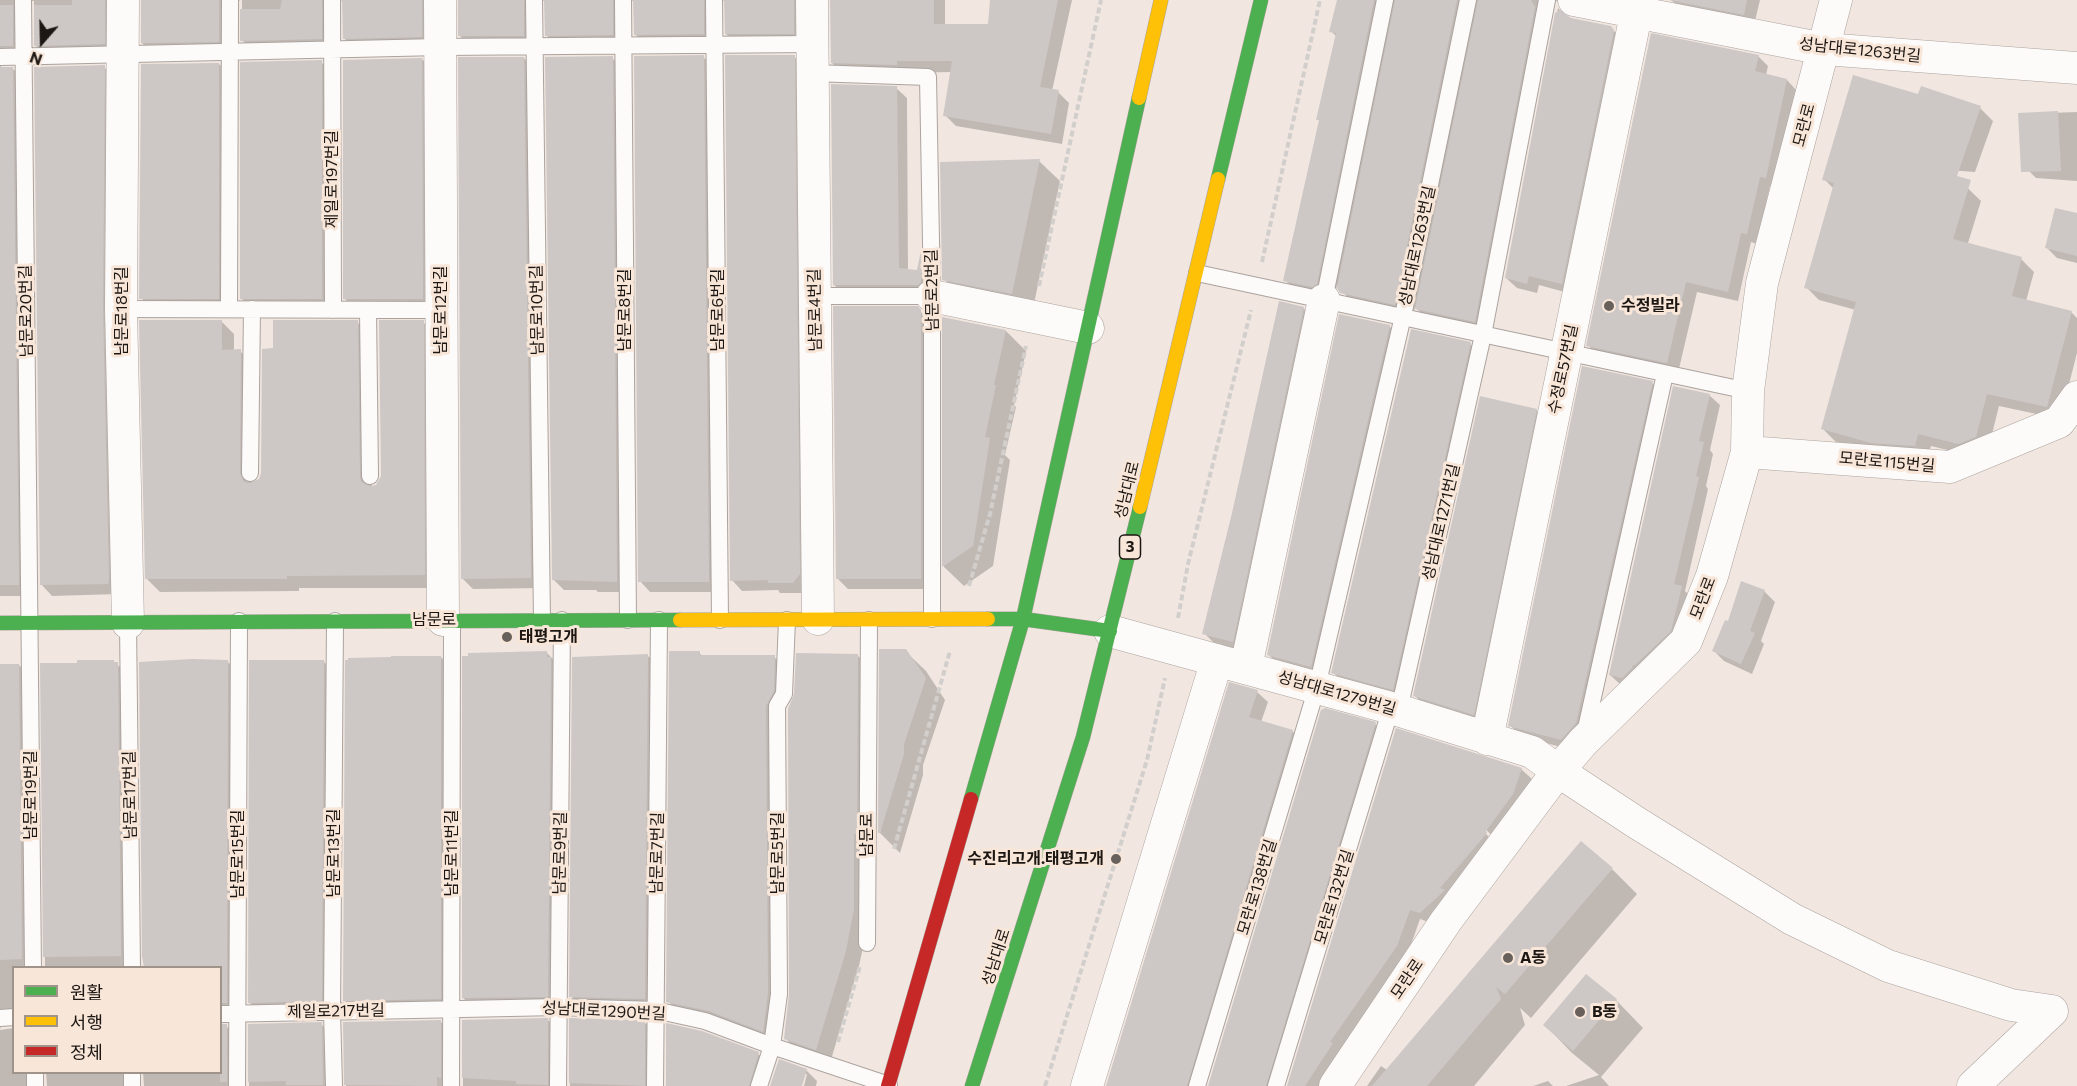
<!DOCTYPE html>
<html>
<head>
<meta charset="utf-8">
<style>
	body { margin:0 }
	#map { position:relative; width:2077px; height:1086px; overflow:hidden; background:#f1e7e0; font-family:Commissioner,"Noto Sans KR",sans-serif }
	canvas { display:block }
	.legend { position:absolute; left:12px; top:966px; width:210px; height:108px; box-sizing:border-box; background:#f8e6d9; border:2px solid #a0938a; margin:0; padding:8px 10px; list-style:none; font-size:18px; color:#1d1713 }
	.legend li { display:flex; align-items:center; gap:12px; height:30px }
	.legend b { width:30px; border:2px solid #a0938a }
	.north { position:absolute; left:12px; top:12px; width:60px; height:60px; -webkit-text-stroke:4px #f8e6d9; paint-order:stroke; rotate:200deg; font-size:16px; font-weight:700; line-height:24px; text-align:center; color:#1d1713 }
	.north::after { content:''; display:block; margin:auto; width:21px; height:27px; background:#1d1713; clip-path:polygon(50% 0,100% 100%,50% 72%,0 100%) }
</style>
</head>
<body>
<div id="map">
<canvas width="2077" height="1086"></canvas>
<ul class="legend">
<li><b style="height:8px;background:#4caf50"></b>원활</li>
<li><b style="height:8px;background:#ffc107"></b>서행</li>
<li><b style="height:8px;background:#c62828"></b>정체</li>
</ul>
<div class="north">N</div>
</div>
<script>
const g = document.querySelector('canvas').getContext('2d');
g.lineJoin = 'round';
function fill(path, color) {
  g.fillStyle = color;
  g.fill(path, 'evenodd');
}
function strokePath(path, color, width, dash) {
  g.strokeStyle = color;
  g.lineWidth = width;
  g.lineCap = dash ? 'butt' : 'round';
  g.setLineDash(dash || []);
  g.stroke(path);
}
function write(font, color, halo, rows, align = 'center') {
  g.font = font + ' Commissioner,"Noto Sans KR",sans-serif';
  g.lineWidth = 6;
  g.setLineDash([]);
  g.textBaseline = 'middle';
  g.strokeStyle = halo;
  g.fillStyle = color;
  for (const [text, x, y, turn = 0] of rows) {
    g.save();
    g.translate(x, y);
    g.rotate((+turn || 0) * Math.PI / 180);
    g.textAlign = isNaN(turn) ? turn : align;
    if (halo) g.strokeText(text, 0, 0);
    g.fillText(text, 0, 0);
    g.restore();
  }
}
fill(new Path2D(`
	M0,0H120L115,55L46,56L35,45L34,1H30L23,57L6,58L0,68L13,69L24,80L29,596H0Z
	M142,0H241L235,2L230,52L153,54L142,43Z
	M242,0H343L337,2L332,50L253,51L242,40Z
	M344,0H437L433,47L355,49L344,38Z
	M459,0H634L625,5L623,46H558L546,35V0L539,2L534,46L471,47L460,36Z
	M635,0H809L805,44L737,45L726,34V0L719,2L714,45H646L635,34Z
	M831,0H945V26L990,25L993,0H1072L1052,91L1058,92L1069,103L1062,144L956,126L945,115L952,72L843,74L832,63Z
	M1338,0H1571L1556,1L1548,9L1486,332L1428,320L1415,307L1412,321L1359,310L1337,285L1334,302L1303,298L1285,280L1320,122L1318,119L1337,37L1331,31Z
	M1671,0H1760L1754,25L1682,10Z
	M1558,8L1568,18L1610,27L1621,38L1572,294L1539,285L1537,293L1517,288L1506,278Z
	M794,56L804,67L803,593H780L778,590L742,591L732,580Z
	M1758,56L1768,66L1766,75L1787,80L1797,91L1776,187L1770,186L1757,244L1751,242L1738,301L1697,292L1678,373L1598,356L1588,345Z
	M703,57L714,67L719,592H650L640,581Z
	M524,58L534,69L541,588L473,589L462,578Z
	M612,58L623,68L627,592H598L596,590H564L553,579Z
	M422,59L432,70L433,309H355L345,299Z
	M321,62L332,72V309H252L241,298Z
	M219,64L229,74L228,309L151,308L141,298Z
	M104,67L115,78L119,594L52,596L41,584Z
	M896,88L907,98L908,270L919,271L922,253L931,262V293L845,295L834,285Z
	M1919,96L1980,108L1993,121L1975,172L1949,170L1981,201L1968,243L2021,259L2034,272L2026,301L2071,312L2077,318V353L2060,419L1999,406L1988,450L1972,456L1931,446L1928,459L1885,455L1836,442L1823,429L1856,310L1819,300L1806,287L1834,189L1824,179Z
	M2077,112V181L2036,178L2022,164L2020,114Z
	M1039,161L1060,181L1032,313L964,299L944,279Z
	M2077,215V263L2057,258L2047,248Z
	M917,308L931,322V589H848L837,578Z
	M1303,308L1324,328L1253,661L1224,653L1204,633Z
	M944,318L1006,331L1026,351L1014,405L1016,407L1005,455L1010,460L993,566L964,586L944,567Z
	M221,321L234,334V351H240L253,364L252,484L260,480L262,473L274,350L357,322L370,335L372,487L377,486L382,476L423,322L436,335L437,588H299V591L160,592L147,579Z
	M1389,326L1400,337L1321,677L1279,665L1269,655Z
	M1470,344L1480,354L1403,699L1343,683L1333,672Z
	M1652,383L1662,393L1586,734L1572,750L1520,736L1510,725Z
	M1709,395L1720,405L1710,450L1713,454L1706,486L1708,489L1685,591L1692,598L1683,634L1621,685L1610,675Z
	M1536,410L1546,421L1484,724L1425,706L1415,696Z
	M1764,591L1775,602L1761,641L1764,644L1752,674L1724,661L1714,651L1729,623Z
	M905,651L926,671L945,700L923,765V775L900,853L880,833Z
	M546,652L557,663L558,1007L474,1008L463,998Z
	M699,653L703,656L774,657L785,667L773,1041L678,1012L668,1001Z
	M648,656L658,666L655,1009L581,1007L571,996Z
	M858,656L872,670L868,924L859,966L830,1063L799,1052L785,1038Z
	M441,657L451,668V1009L355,1011L344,1000Z
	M113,661L128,674L131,968H45L42,665Z
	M227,661L238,672L237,1014L226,1015L220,1024Z
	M324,662L334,672L331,1011L260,1013L249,1002Z
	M19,665L29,676L32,968H14V1019L4,1020L0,1029V666Z
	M1257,692L1268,702L1261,722L1292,731L1303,741L1199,1086H1107Z
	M1375,724L1385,734L1278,1086H1210Z
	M1397,730L1521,769L1532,779L1523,804L1497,840L1483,827L1481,829L1497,845L1431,923L1420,919L1407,956L1322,1086H1289Z
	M1612,869L1637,894L1531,1018L1520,1008L1525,1025L1474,1086H1367L1381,1066L1387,1070Z
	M1616,1000L1643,1028L1601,1077L1609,1086H1566L1599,1075L1572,1053L1545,1025Z
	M547,1019L558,1030V1086H463V1021Z
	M571,1019L644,1022L655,1032V1086H570Z
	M440,1021L451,1032V1086H346L344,1023Z
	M321,1024L332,1035L333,1086H249V1025Z
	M226,1026L237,1037V1086H144L143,1073H138L132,1086H47L46,1072H220Z
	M14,1028V1072H44L40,1074L35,1086H0V1030Z
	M758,1054L769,1064L762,1086H667Z
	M806,1070L817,1081L816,1086H804L807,1074H804L801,1086H772Z
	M1548,1081L1553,1086H1533Z`), '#0003');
fill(new Path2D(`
	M72,0H105V44L34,46V5H72Z
	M141,0H219V42L141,43Z
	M282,0H322V39L240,41V9H280Z
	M342,0H422V37L343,39Z
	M458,0H524V36H458Z
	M544,0H613V35L545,36Z
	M633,0H704V34L634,35Z
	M724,0H794V34H725Z
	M830,0H934V24H988L990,0H1058L1040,87L1059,90L1051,134L943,116L952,61H897V65L831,63Z
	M1337,0H1374L1317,284L1312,287L1283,281L1319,120H1316L1336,33L1329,32Z
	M1395,0H1457L1395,305L1340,293L1337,288Z
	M1478,0H1531L1535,7L1475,322L1415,309Z
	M1669,0H1747L1744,15Z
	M0,5H13V46H0Z
	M1560,10L1571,18L1611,26L1614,30L1562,284L1529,276L1527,284L1505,278L1555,13Z
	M1651,33L1759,55L1755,71L1787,79L1766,178L1760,177L1747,234L1741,233L1728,292L1686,282L1667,363L1586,346Z
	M704,55L709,582H638L634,56Z
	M725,55H795L800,574L793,583H768V580L730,581Z
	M613,56L617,582L552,580L545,57Z
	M458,57H524L531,578L461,579Z
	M422,58L423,299H343V60Z
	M322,60V299H240V62Z
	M219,63V299H139L141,64Z
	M105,65L103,309L109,580L108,584L40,585L34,67Z
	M0,67H13L19,585H0Z
	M1853,75L1918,94L1921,86L1981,106L1957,176L1971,180L1953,239L2022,257L2012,296L2072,311L2047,407L1987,394L1976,437L1958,444L1918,434L1915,446L1871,443L1821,429L1856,302L1804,288L1834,183L1822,180Z
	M831,84L897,86L899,268L917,270L921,250V282L918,285H833Z
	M2058,111L2061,171L2021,172L2018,113Z
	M1040,159L1012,294L942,280L940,162Z
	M2055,208L2077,213V256L2045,248Z
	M1279,301L1304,307L1233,642L1202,634L1232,513Z
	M833,306H918L921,310V579H836Z
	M1339,314L1390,325L1311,667L1267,655Z
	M942,317L1006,330L994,385H996L985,437L990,438L973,546L942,567Z
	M139,320H222V350L241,349L240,473L244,482L250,483L259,479L261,473L262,349L273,348V320H358L360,476L361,482L370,486L376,485L381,476L379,320H424L425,575L287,576V579H145Z
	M1411,329L1471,342L1393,690L1331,673Z
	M1582,366L1653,381L1576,723L1561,740L1508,726Z
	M1673,386L1710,394L1699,441L1704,442L1696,476L1699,477L1674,584L1682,586L1671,631L1635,665H1633L1632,668L1622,678L1609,675Z
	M1480,396L1537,409L1474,715L1413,696Z
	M1741,581L1765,590L1750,631L1755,633L1741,664L1712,651L1725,620L1728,621Z
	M879,649H906L926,678L904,744V754L880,833H878Z
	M547,651V657H551L548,997L462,998V656H468V653Z
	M669,651H700V655H775L774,691L766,706L768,993L763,1032L709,1011L666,1002Z
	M796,653L858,654L857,834H854V909L846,951L816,1050L784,1039L789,994L788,709L794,694Z
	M648,654L645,999L569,997L572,657Z
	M391,656H441V999L343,1001L345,660H348V658L391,657Z
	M192,659L228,660L227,1003H220V968H144L142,956L139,662Z
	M77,660H114V662H118L121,956L43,957L40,663H77Z
	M249,660H324L322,1001L248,1003Z
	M0,664H19L22,959L0,960Z
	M1229,682L1258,690L1249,717L1293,730L1187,1086H1106Z
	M1325,708L1376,722L1266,1086H1208L1321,710Z
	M1396,728L1522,768L1513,794L1486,831L1487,833L1440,888L1445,890L1420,913L1410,910L1397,946L1330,1042L1333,1043L1305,1086H1287Z
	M1581,841L1613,868L1505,994L1496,987L1501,999L1427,1086H1372Z
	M1586,974L1617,999L1573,1051L1543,1025Z
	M548,1018V1085L516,1084V1081L462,1078V1020Z
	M569,1018L645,1020V1086L569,1083Z
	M441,1020V1078L437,1077V1086L344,1085L343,1022Z
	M322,1022L323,1085H286V1081L248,1082V1024Z
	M666,1023L702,1031L759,1052L749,1086H666Z
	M220,1024H227V1082H220Z
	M779,1059L807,1069L802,1086H770Z`), '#cdc7c6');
const lane = new Path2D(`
	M23,0L33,968
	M332,0L333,310
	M534,0L542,621
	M623,0L628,620
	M714,0L720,620
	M0,57L440,47L812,44
	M812,73L928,77L932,296V619
	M1197,273L1748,391
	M815,296H932
	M1324,300L1385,0
	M121,309L441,310
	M229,309L230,0
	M368,310L370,476
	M250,473L252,309
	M128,623L132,968
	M1399,710L1483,335L1547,0
	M1585,733L1665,374
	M867,943L869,620
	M220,1014L558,1007L655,1010L705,1021L772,1046L889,1085
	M0,1018L14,1017
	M35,1072V1086
	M132,1086V1072
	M237,1086L239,621
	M334,1086L332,1011L335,621
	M451,1086L452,620
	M558,1086L562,620
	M655,1086L659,620
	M759,1086L772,1046L779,994L777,706L784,694L787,620
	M1197,1086L1317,687L1403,316L1468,0
	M1276,1086L1391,708`);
const street = new Path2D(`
	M123,0L121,309L128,623
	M440,0L443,620
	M812,0L818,619
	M1574,0L1824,49L2077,68
	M932,296L1088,328
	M1747,452L1950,467L2059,422L2077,397
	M1110,631L1391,708L1532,752L1558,771L1637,823L1792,919L1888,966L2011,1005L2052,1011L1973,1086
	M1246,667L1324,300
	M1487,739L1639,0
	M1087,1086L1217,660
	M1335,1086L1446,921L1558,771L1583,742L1686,641L1712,576L1747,452L1748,391L1762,283L1836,0`);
const fast = new Path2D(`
	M1218,179L1261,0
	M988,619H1023L1110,631
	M0,623L680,620
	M971,799L1023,619L1139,98
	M972,1086L1083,737L1140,507`);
const slow = new Path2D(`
	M1139,98L1161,0
	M1140,507L1218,179
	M680,620L988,619`);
const jam = new Path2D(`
	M888,1086L971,799`);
strokePath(lane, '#aba39e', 18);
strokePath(street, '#aba39e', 33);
strokePath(fast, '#aba39e', 15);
strokePath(slow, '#aba39e', 15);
strokePath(jam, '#aba39e', 15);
strokePath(new Path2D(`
	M1262,262L1320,0
	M1039,286L1101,0
	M969,586L990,514L1026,346
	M1178,618L1188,564L1251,310
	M894,849L950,651
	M838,1042L860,966
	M1045,1086L1147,760L1165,678`), '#d1cecc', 4, [6, 3]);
strokePath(lane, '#fdfbfa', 16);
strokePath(street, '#fdfbfa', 32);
strokePath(fast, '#4caf50', 14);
strokePath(slow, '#ffc107', 14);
strokePath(jam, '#c62828', 14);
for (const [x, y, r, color] of [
	[1609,306,6,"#67605b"],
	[507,637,6,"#67605b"],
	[1116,859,6,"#67605b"],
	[1508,958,6,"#67605b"],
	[1580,1012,6,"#67605b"]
]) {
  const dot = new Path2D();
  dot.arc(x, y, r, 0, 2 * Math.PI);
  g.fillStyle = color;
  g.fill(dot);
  strokePath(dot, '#f8e6d9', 2);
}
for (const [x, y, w] of [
	[1130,547,21]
]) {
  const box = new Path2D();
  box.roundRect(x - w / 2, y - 12, w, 24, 4.5);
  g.fillStyle = '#f8e6d9';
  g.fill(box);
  strokePath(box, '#1d1713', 1.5);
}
write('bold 15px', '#1d1713', null, [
	["3",1130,547]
]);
write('16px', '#1d1713', '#f8e6d9', [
	["성남대로1263번길",1860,50,6],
	["모란로",1804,125,-75],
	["제일로197번길",332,179,-90],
	["성남대로1263번길",1417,246,-78],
	["남문로2번길",932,290,-91],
	["남문로12번길",441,310,-90],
	["남문로10번길",537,310,-91],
	["남문로8번길",625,310,-90],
	["남문로6번길",718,310,-90],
	["남문로4번길",815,310,-91],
	["남문로20번길",26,311,-91],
	["남문로18번길",122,311,-90],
	["수정로57번길",1563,369,-78],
	["모란로115번길",1887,462,5],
	["성남대로",1127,490,-76],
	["성남대로1271번길",1441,522,-77],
	["모란로",1703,598,-69],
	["남문로",434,620],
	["성남대로1279번길",1337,693,16],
	["남문로19번길",31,795,-90],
	["남문로17번길",130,795,-91],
	["남문로",867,835,-90],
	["남문로13번길",334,853,-90],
	["남문로11번길",452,853,-90],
	["남문로9번길",560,853,-89],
	["남문로7번길",657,853,-89],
	["남문로5번길",778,853,-90],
	["남문로15번길",238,854,-90],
	["모란로138번길",1257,887,-73],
	["모란로132번길",1334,897,-73],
	["성남대로",996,957,-72],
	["모란로",1407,979,-56],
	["제일로217번길",336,1011,-1],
	["성남대로1290번길",604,1011,3]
]);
write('bold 16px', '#1d1713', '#f8e6d9', [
	["수정빌라",1621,306],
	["태평고개",519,637],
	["수진리고개.태평고개",1104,859,"right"],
	["A동",1520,958],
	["B동",1592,1012]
], 'left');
</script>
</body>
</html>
